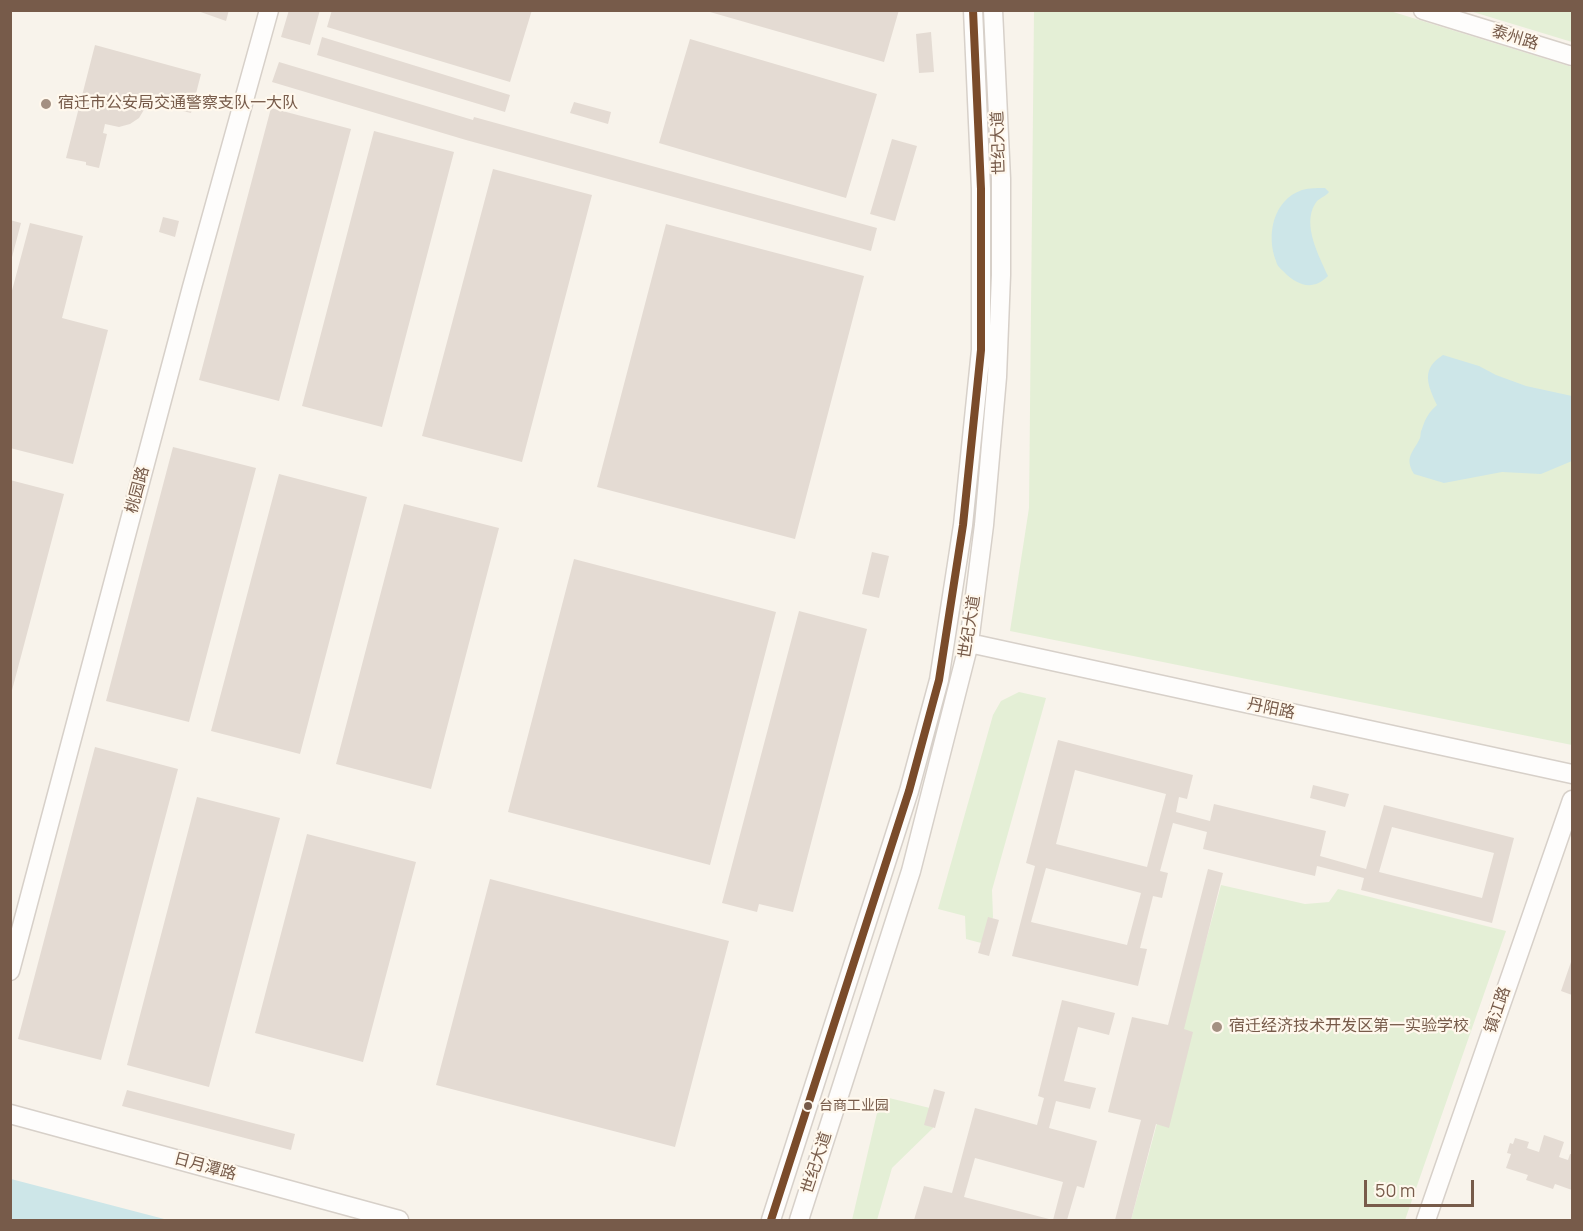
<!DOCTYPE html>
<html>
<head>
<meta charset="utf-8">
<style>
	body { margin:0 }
	#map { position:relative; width:1583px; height:1231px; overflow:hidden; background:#f8f3eb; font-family:Manrope,sans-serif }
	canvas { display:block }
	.frame { position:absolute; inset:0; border:12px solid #775b4a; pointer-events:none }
	.scale { position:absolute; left:1364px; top:1180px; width:110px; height:27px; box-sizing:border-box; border:3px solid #775b4a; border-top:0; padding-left:8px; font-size:18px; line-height:21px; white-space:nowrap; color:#775b4a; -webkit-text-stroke:4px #fff8ed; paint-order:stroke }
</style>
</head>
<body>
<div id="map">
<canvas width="1583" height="1231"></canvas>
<div class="frame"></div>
<div class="scale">50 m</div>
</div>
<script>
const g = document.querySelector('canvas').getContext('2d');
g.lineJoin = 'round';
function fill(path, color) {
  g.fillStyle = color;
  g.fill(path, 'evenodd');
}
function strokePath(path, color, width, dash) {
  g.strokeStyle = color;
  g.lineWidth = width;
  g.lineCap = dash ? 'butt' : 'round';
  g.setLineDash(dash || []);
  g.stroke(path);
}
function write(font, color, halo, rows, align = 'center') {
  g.font = font + ' Manrope,"Noto Sans SC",sans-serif';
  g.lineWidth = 4.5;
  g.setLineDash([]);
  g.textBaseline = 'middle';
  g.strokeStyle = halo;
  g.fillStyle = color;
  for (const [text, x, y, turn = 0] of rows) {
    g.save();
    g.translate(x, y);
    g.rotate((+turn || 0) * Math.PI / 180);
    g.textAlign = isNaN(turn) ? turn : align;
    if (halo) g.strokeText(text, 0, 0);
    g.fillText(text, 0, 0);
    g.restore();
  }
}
fill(new Path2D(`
	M1034,11H1390L1572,67V745L1010,631L1029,508Z
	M1470,11H1572V42Z
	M1019,692L1046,698L992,890L993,917L985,944L966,939L965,916L938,909L993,715L1001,701Z
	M1221,885L1305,904L1329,902L1338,889L1506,931L1405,1220H1131Z
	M881,1096L938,1110L933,1128L892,1168L877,1220H852Z`), '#e4efd6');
fill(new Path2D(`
	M1325,188L1329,192C1325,197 1318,198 1315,204C1302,225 1319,256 1328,276C1313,291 1298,286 1284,272C1281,269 1277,266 1276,261C1266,235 1273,200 1302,190C1309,188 1318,188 1325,188Z
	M1443,355L1479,366L1496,375L1526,386L1572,396V461L1541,474L1502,472L1444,483L1414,474C1404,457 1413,453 1420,438C1421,436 1420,432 1422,429C1425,419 1429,412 1437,405C1427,384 1421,369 1443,355Z
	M10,1179H11L168,1220H11Z`), '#cde6e8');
fill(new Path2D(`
	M195,10H229L226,21Z
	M289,10H320L310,45L281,37Z
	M332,10H532L510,82L327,27Z
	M703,10H899L884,62Z
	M931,32L934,72L919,73L916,34Z
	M322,37L510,95L505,112L317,55Z
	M690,39L877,94L846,198L659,143Z
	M95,45L201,74L191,113L148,103L139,118L130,124L119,127L105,124L103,133L107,134L99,168L86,165V162L66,158Z
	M279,62L473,120L474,117L877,228L871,251L466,140L272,82Z
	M574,102L611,112L608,124L570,113Z
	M271,108L351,129L279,401L199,380Z
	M374,131L454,152L382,427L302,406Z
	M892,139L917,146L895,221L870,214Z
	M493,169L592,195L522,462L422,436Z
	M163,217L179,221L175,237L159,232Z
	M10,220L21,223L11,261L10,260Z
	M30,223L83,236L62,318L108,330L73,464L10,448V298Z
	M666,224L864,276L795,539L597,487Z
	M173,447L256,468L189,722L106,701Z
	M279,474L367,497L300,754L211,731Z
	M10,480L64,494L11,694H10Z
	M404,504L499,528L431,789L336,764Z
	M872,552L889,556L879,598L862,594Z
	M574,559L776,612L710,865L508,812Z
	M799,611L867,629L793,912L759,904L757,912L722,903Z
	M1058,740L1193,775L1187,799L1179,797L1176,812L1210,821L1214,804L1326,831L1320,856L1366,869L1384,805L1514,838L1492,923L1361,890L1364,878L1317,866L1315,876L1203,849L1207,832L1173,823L1160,871L1168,873L1162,898L1153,896L1140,948L1147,949L1138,986L1012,956L1035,866L1026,863ZM1075,770L1166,794L1147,867L1056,844ZM1392,827L1494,853L1482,898L1379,872ZM1046,868L1141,893L1127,945L1031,922Z
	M95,747L178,769L101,1060L18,1039Z
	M1313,785L1349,794L1345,807L1310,798Z
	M197,797L280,818L209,1087L127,1065Z
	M307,834L416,862L363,1062L255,1033Z
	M1208,869L1223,873L1184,1029L1193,1032L1169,1128L1156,1124L1131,1220H1115L1141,1120L1108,1112L1132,1017L1168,1025Z
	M490,879L729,941L675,1147L436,1085Z
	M988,917L999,920L989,956L978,953Z
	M1572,959V995L1561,991Z
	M1062,1000L1115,1013L1109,1035L1078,1027L1064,1081L1096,1088L1090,1109L1056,1101L1049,1128L1097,1141L1084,1188L1077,1186L1067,1220H1053L1063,1182L975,1158L964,1197L1053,1220H914L924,1186L952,1193L975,1108L1037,1125L1044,1098L1038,1096Z
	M934,1089L945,1092L935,1128L924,1125Z
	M127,1090L295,1134L291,1150L122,1106Z
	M1544,1135L1564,1142L1559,1157L1568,1160L1570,1154H1572V1190L1555,1184L1553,1189L1526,1180L1528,1175L1506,1168L1511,1154L1507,1153L1510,1143L1513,1144L1515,1138L1529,1142L1527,1148L1539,1152Z`), '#e4dbd3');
const minor = new Path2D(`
	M1423,10L1572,56
	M969,643L1572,774
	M10,971L192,287L269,10
	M10,1114L399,1220
	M771,1220L909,791L939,680L963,525L981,350V189L973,10
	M799,1220L911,871L969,643L984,525L997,377L1001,275V179L993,10
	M1426,1220L1572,800`);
strokePath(minor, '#d7d0c9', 21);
strokePath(minor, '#fefdfc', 18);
strokePath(new Path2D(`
	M771,1220L909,791L939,680L963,525L981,350V189L973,10`), '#7a4b2a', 8);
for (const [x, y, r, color] of [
	[46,104,6,"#a49082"],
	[1217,1027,6,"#a49082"],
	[808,1106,5,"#775b4a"]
]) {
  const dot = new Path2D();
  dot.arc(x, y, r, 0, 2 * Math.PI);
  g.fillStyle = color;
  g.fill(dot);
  strokePath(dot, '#fff8ed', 2);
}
write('14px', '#775b4a', '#fff8ed', [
	["台商工业园",819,1106]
], 'left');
write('16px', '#775b4a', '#fff8ed', [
	["泰州路",1515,38,17],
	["世纪大道",999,143,-92],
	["桃园路",138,490,-75],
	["世纪大道",970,627,-81],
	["丹阳路",1271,709,12],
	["镇江路",1498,1010,-71],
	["世纪大道",817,1163,-72],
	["日月潭路",205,1167,15]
]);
write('16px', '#775b4a', '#fff8ed', [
	["宿迁市公安局交通警察支队一大队",58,104],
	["宿迁经济技术开发区第一实验学校",1229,1027]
], 'left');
</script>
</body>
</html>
